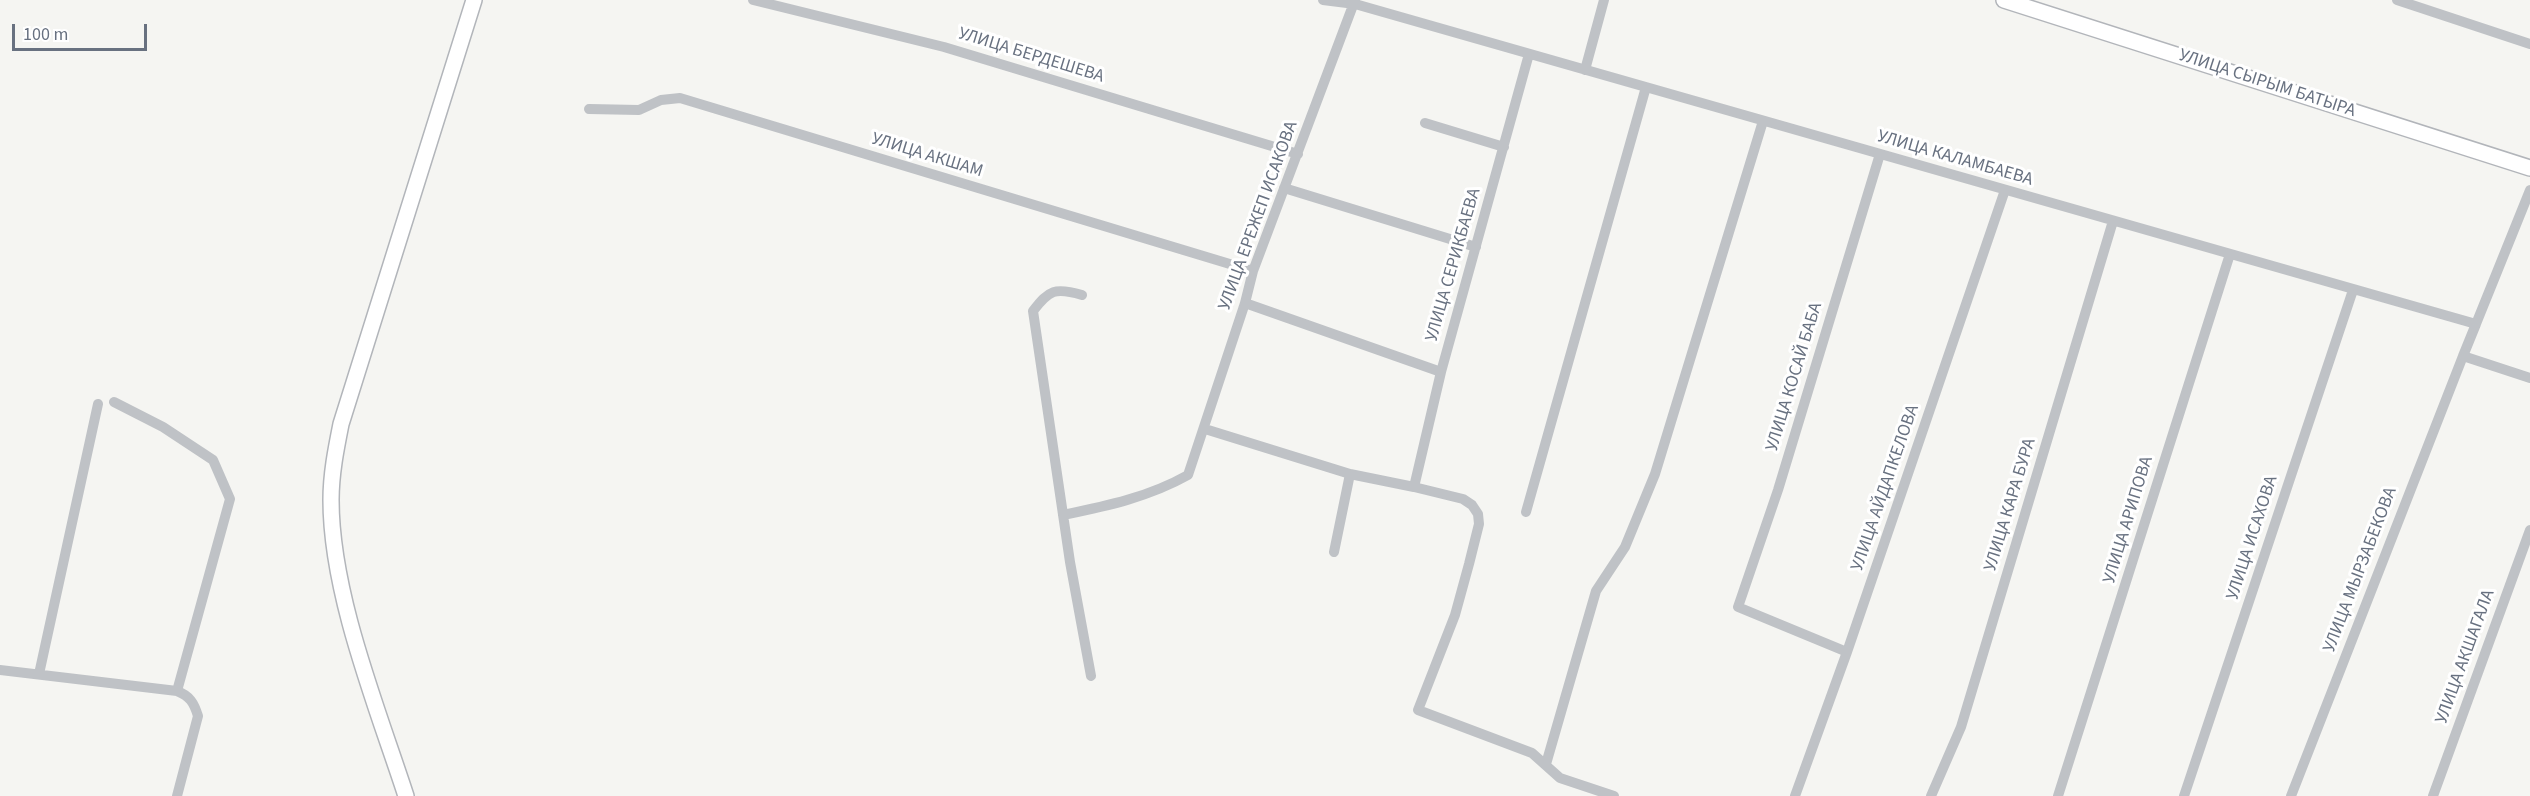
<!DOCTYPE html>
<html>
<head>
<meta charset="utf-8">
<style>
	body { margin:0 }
	#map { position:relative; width:2530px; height:796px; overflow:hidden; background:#f5f5f2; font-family:"Source Sans 3",sans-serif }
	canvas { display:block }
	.scale { position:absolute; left:12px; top:24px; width:135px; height:27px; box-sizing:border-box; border:3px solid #687180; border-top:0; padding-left:8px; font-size:18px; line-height:21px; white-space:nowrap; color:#687180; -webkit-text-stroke:4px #fff; paint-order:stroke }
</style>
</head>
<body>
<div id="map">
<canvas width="2530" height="796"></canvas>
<div class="scale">100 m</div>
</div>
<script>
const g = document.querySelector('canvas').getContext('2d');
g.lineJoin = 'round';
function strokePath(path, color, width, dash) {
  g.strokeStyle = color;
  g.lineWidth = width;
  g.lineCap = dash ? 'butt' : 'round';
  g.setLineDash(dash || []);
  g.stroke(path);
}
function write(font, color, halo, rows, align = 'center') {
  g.font = font + ' "Source Sans 3",sans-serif';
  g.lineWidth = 6;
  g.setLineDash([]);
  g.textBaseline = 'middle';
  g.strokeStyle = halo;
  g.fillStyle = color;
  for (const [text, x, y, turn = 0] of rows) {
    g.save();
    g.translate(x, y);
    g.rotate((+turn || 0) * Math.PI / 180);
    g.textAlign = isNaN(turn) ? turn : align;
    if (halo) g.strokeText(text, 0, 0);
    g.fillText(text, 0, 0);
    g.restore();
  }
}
const secondary = new Path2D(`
	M2004,0L2530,168
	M406,796C377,707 331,594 331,500C331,474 336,449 341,424L474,0`);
strokePath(secondary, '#b2b5ba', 18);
strokePath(new Path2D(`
	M753,0L944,47L1298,154
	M1323,0L1355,4L2476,324L2463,356L2530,378
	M2397,0L2530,44
	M1585,70L1604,0
	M589,109L639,110L661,100L680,98L1253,271
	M1425,123L1504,147
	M1284,188L1476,247
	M1082,295C1055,287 1049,290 1033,311L1070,562L1091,676
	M1245,303L1441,372
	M2476,324L2530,190
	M114,402L163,427L213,460L230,499L177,691
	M1205,429L1350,474L1414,487L1463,499L1472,505L1478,514L1479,524L1469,564L1455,615L1418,710L1532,753L1560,778L1614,796
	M1414,487L1441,372L1529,54
	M1526,512L1646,87
	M1063,515C1107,506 1149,497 1188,475L1245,303L1253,271L1355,0
	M1334,552L1350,474
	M1847,652L1738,607L1778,490L1880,154
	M0,670L177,691C190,696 194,703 198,716L177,796
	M39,674L98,404
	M1546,764L1596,591L1625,547L1655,474L1763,121
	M1795,796L1847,652L2005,190
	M1931,796L1961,727L2113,221
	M2058,796L2230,254
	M2184,796L2353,290
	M2291,796L2463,356
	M2433,796L2530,530`), '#bfc2c6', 10);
strokePath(secondary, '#fff', 15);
write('18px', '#687180', '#fff', [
	["УЛИЦА БЕРДЕШЕВА",1031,56,17],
	["УЛИЦА СЫРЫМ БАТЫРА",2267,84,18],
	["УЛИЦА АКШАМ",927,156,17],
	["УЛИЦА КАЛАМБАЕВА",1955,159,16],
	["УЛИЦА ЕРЕЖЕП ИСАКОВА",1259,216,-70],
	["УЛИЦА СЕРИКБАЕВА",1454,265,-74],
	["УЛИЦА КОСАЙ БАБА",1795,377,-73],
	["УЛИЦА АЙДАПКЕЛОВА",1886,488,-71],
	["УЛИЦА КАРА БУРА",2011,505,-73],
	["УЛИЦА АРИПОВА",2129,520,-73],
	["УЛИЦА ИСАХОВА",2253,538,-72],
	["УЛИЦА МЫРЗАБЕКОВА",2361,570,-69],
	["УЛИЦА АКШАГАЛА",2466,657,-70]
]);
</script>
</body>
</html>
